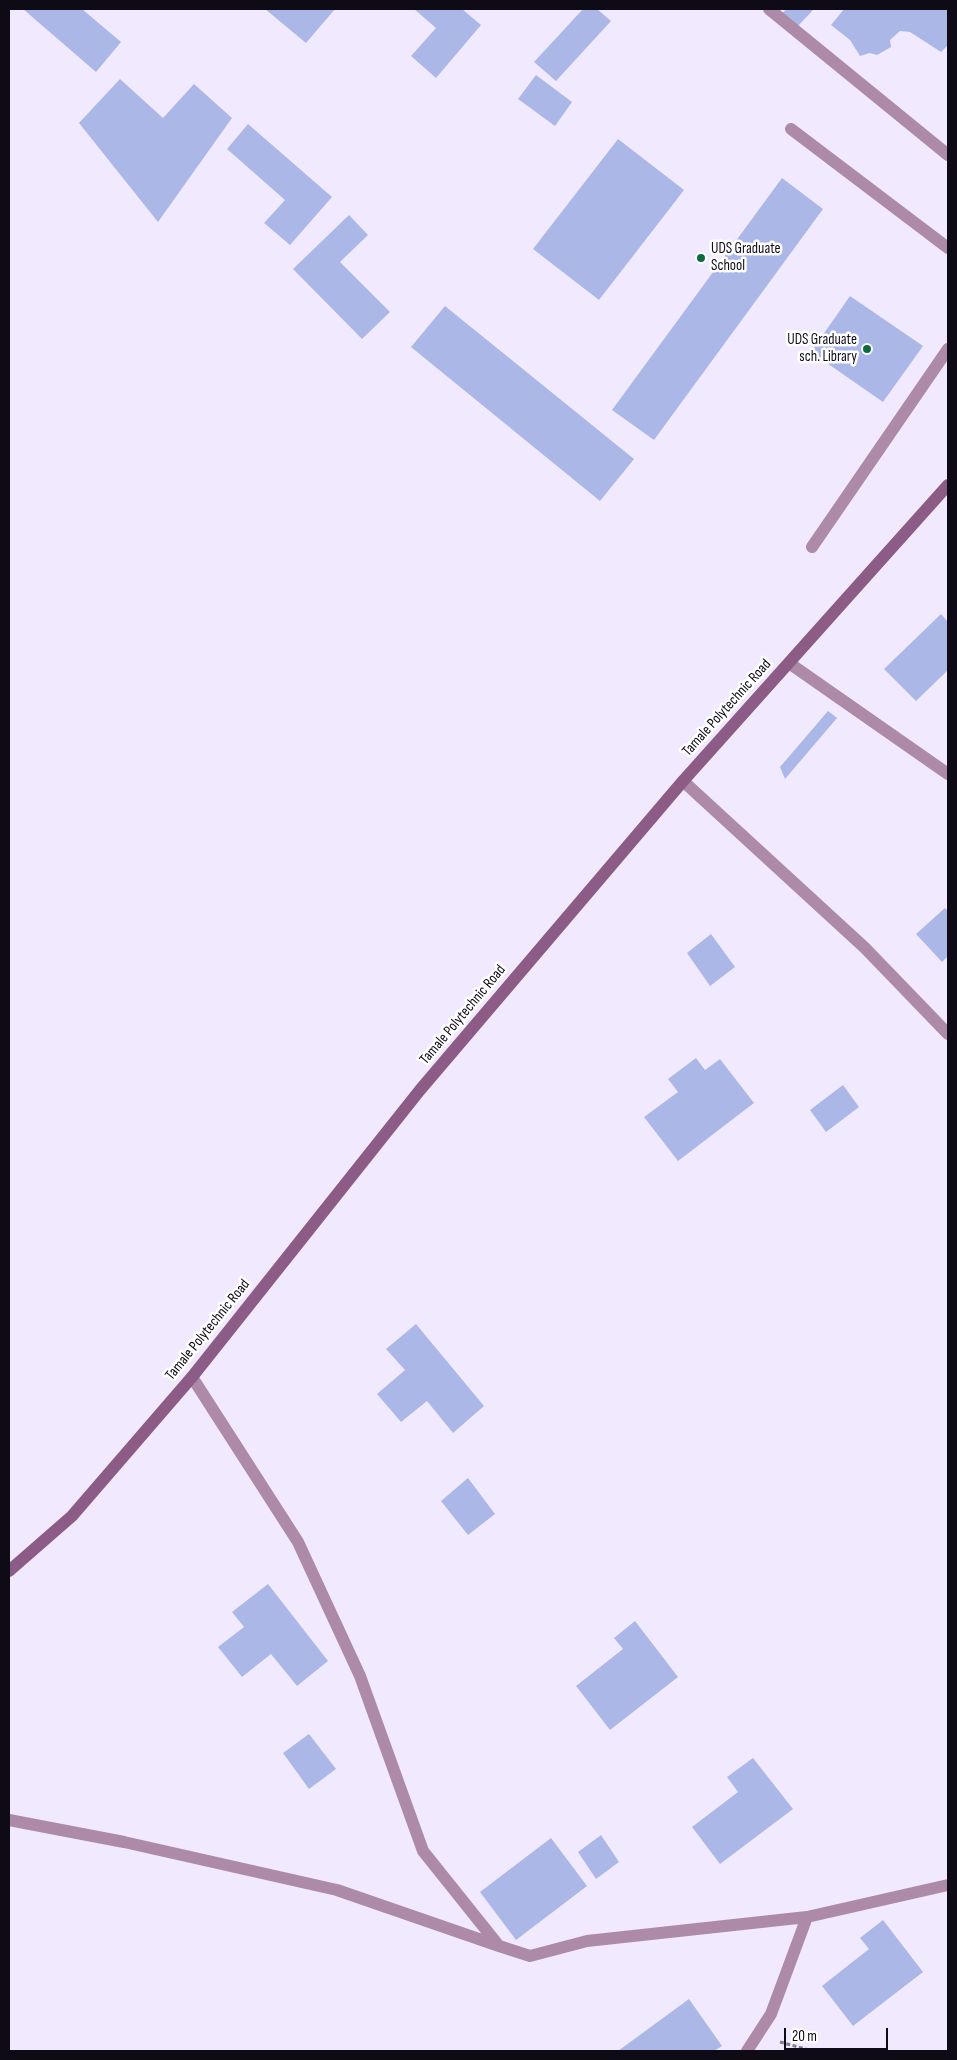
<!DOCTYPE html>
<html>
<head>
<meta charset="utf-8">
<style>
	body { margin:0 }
	#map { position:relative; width:957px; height:2060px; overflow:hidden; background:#f1e9fe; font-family:"Sofia Sans Condensed",sans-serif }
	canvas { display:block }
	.frame { position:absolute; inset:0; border:10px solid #0f0b16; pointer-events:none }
	.scale { position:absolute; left:784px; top:2028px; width:104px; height:22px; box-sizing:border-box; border:2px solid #0f0b16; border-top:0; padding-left:6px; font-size:15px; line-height:18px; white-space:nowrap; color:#0f0b16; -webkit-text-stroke:4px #fff; paint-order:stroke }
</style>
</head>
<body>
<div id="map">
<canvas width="957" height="2060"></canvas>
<div class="frame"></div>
<div class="scale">20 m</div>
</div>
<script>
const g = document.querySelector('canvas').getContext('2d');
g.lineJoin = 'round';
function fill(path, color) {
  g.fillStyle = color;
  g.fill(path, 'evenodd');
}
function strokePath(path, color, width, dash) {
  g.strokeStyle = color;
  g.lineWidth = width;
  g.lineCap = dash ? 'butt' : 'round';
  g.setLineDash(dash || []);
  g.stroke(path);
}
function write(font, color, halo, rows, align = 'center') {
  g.font = font + ' "Sofia Sans Condensed",sans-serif';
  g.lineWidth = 5;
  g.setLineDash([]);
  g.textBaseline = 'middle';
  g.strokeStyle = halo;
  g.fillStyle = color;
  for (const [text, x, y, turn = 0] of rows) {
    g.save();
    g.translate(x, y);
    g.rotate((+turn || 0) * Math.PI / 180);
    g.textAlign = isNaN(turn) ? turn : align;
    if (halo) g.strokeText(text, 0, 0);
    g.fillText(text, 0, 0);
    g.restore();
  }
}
fill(new Path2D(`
	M23,9H82L121,42L96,72Z
	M265,9L298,10L335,9L306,43Z
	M414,9H462L481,25L436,78L411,56L436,28Z
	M583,9H597L611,21L556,81L534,62Z
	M787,9H814L798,26L782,13Z
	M844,9H948V45L941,52L910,32L900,31L890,40L891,47L877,55L870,53L860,56L850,40L831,25Z
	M536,75L572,102L555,126L518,99Z
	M120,79L163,118L194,84L232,118L158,222L79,123Z
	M248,124L332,197L290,245L264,223L285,200L227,149Z
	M618,139L684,190L599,300L533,249Z
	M782,178L823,209L654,440L612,410Z
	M349,215L368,235L340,262L390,312L362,339L293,269Z
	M850,296L923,346L883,402L811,352Z
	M445,306L634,459L600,501L411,347Z
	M941,614L948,622V670L916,701L884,669Z
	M828,711L837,718L785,779L780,767Z
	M945,908L948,911V956L942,962L916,934Z
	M711,934L735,967L710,986L687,953Z
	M696,1058L705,1070L720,1059L754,1103L678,1161L644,1117L678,1092L668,1079Z
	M843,1085L859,1107L826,1132L810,1110Z
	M416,1324L484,1406L453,1433L427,1401L401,1422L377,1394L405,1370L386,1349Z
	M468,1478L495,1514L468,1535L441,1501Z
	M268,1584L328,1661L297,1686L271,1654L242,1677L218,1647L244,1627L232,1612Z
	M635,1621L678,1677L610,1730L576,1686L623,1649L614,1638Z
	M309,1734L336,1769L309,1789L283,1753Z
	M753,1758L793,1809L720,1864L692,1827L738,1792L727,1777Z
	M601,1835L619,1862L596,1879L578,1852Z
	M551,1838L587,1886L516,1940L480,1892Z
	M883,1920L923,1972L853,2026L822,1986L869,1949L860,1938Z
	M689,1999L722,2046L714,2051H618Z`), '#abb8e7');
strokePath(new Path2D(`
	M780,2042L813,2051`), '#837d8d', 3, [4, 2.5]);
strokePath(new Path2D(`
	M791,129L948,248
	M812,547L948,349`), '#ad8ba8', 12);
strokePath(new Path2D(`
	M769,9L948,155
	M789,663L948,774
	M683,781L865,948L948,1034
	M192,1377L298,1542L360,1676L423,1851L499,1946L530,1956L587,1941L807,1917L948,1885
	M9,1820L124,1842L337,1890L499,1946
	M747,2051L771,2014L807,1917`), '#ad8ba8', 12);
strokePath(new Path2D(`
	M9,1571L72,1516L192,1377L420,1090L683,781L948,485`), '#8c5b86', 12);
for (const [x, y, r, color] of [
	[701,258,5,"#0e6b40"],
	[867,349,5,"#0e6b40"]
]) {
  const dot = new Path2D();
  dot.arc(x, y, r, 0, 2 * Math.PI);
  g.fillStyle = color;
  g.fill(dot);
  strokePath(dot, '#fff', 2);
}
write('15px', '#0f0b16', '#fff', [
	["UDS Graduate",711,249],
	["School",711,266],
	["UDS Graduate",857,340,"right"],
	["sch. Library",857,357,"right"]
], 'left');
write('15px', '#0f0b16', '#fff', [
	["Tamale Polytechnic Road",727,708,-48],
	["Tamale Polytechnic Road",463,1015,-50],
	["Tamale Polytechnic Road",208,1330,-51]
]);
</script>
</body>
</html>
